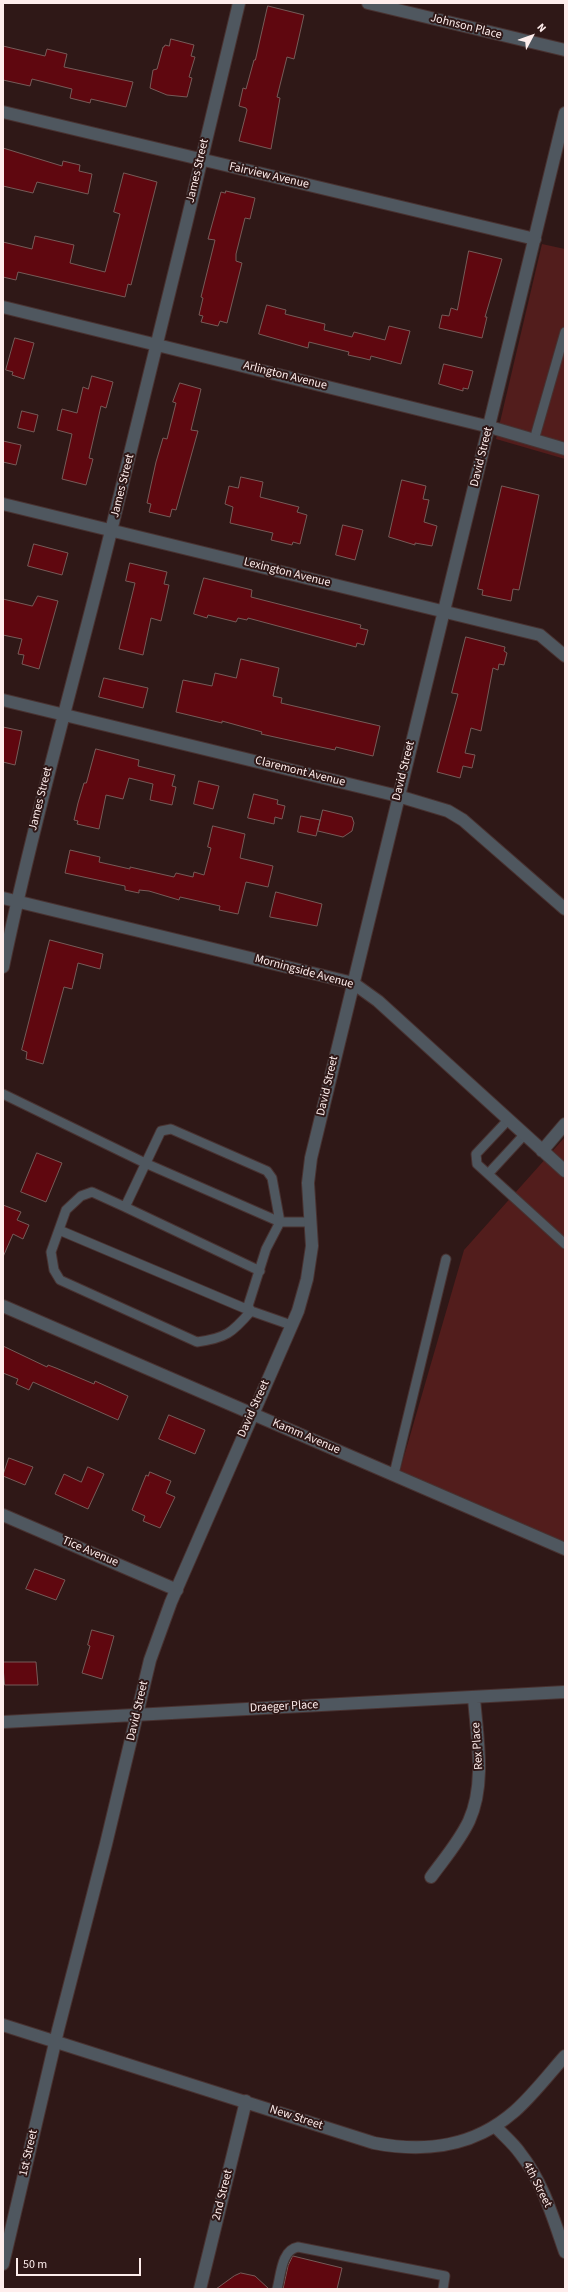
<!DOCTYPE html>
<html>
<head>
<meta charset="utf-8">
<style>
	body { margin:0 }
	#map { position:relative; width:568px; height:2292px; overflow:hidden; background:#2f1817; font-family:"Source Sans 3",sans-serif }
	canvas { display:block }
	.frame { position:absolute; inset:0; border:4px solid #feedec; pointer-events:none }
	.north { position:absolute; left:512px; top:16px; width:40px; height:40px; -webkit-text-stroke:3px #2f1817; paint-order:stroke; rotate:49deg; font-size:11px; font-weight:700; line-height:16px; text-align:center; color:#feedec }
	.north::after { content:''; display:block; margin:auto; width:14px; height:18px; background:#feedec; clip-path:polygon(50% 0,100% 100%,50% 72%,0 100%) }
	.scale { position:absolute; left:16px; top:2258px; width:125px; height:18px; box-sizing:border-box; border:2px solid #feedec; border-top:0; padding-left:5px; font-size:12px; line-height:14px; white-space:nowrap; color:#feedec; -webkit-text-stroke:3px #2f1817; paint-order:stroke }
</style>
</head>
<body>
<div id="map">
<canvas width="568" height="2292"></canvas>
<div class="frame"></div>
<div class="north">N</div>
<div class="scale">50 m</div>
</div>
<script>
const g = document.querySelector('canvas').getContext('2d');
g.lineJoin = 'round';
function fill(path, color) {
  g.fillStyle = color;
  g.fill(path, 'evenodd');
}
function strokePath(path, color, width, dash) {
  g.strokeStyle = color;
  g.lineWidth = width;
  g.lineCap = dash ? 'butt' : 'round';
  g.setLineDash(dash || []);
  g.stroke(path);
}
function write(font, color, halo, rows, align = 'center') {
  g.font = font + ' "Source Sans 3",sans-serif';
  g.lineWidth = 4;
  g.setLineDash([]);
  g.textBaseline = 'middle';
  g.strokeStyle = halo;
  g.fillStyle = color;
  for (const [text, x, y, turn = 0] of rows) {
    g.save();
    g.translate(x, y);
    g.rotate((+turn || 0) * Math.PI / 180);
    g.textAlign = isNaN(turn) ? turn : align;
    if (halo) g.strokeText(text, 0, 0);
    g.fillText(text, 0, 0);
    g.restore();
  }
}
fill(new Path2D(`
	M542,244L565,249V459L496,439Z
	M565,1137V1549L398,1477L464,1250Z`), '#521d1c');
const building = new Path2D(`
	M268,6L304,15L294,59L287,57L277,97L280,98L271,149L239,141L247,110L246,108L239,106L243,88L246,89L254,60H255Z
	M171,39L194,45L191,56L195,57L189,77L192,78L187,97L167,95L150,88L153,70L157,69L163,47H164L165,45L169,46Z
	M3,46L45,56L47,49L67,54L64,67L133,82L126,107L91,99L90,103L70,98L72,89L32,79L30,86L3,80Z
	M3,148L62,166L63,161L80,165L79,171L92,174L88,194L37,182L33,193L3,186Z
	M124,173L157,182L131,285L128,284L125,297L18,272L16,280L3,277V242L32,249L35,236L74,245L70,263L105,272L120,214L114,212Z
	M226,191L255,198L250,219L245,218L236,254V261L242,263L227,323L220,321L218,326L201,322L203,316L199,315L203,298L201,297L215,240L208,239L221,192L225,193Z
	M469,251L502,259L485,317H487L482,338L439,328L442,315L449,316L451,308L457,310Z
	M267,305L286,310L285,314L325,324L324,330L352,337L354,332L385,340L389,326L410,331L401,364L371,356L370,360L362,358L348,355L349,352L309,342L308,348L259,334Z
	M15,338L34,343L24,379L12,375L13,372L6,370Z
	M444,364L473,371L468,389L463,388V391L439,384Z
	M92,376L113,382L106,408L101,406L89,458L93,459L86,485L62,479L72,434L57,430L62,409L77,413L83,387L88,389Z
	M180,383L201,389L191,430L198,431L176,510L172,509L170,517L149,512L151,504L147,503L156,462L163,438L167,439L176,403L173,402Z
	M22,411L38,415L34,432L18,428Z
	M3,441L21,445L16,465L3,462Z
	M241,477L263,482L260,497L299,507L297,512L307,515L300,544L293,542L292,545L271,540L273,533L230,523L233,507L225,504L229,486L238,488Z
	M402,480L426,486L423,499L429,500L424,522L437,526L432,546L415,543V545L389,537Z
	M502,486L539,495L519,590L513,589L511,601L482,595L483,590L478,589Z
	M343,525L363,530L355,560L336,555Z
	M34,544L68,553L62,575L28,566Z
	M130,563L167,572L164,584L169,585L161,621L151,618L143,655L119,649L135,583L126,581Z
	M204,578L252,590L251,597L361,625L360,628L368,630L364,645L357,643L356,647L248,618L247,620L238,618L236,622L208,615L207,618L194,614Z
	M38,596L58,601L39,669L22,664L24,655L18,654L22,639L3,635V599L32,606Z
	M466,637L505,647L504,651L507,653L504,665L499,664L498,670L493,668L481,731L471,728L465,753L475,755L472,768L463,766L460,778L437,772L458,694L452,693Z
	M241,659L279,668L273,696L282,698L281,703L380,726L373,756L336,747L335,750L311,745L261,734L262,732L222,721V723L176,712L183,680L212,686L215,673L236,678Z
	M104,678L148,688L143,708L99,697Z
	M3,727L22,731L15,765L3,762Z
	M96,749L139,760L138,766L175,775L172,786L176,787L172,805L150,800L153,784L129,778L123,799L106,795L99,829L77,824L78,821L74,820L78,803L84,783H86Z
	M199,781L219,786L213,809L194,804Z
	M254,794L278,800L277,804L285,806L282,819L275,817L274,824L248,818Z
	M323,810L352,817L354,823L352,831L343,837L318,831Z
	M301,816L320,820L316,836L298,832Z
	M213,826L245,834L240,858L273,866L268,887L246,882L238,914L219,910L220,906L180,897L179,900L149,891L139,890V893L125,890V886L65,873L70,850L100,857L99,862L130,869V867L174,877L176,873L193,877L194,872L204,875L211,848L208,847Z
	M276,892L322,904L317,926L270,917Z
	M50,940L103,954L100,969L78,963L72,989L64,987L43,1064L26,1059L27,1052L22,1050Z
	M37,1153L62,1163L46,1202L21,1192Z
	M3,1205L21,1212L17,1220L29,1225L23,1239L13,1234L3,1257Z
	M3,1346L47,1367L48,1365L56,1368L94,1384L95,1381L128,1396L118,1420L33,1382L29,1390L16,1384L18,1379L3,1373Z
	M169,1415L205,1430L195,1454L159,1439Z
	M9,1458L33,1467L25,1485L3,1476Z
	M88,1467L104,1474L88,1509L55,1494L64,1474L81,1482Z
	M150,1472L171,1481L166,1493L175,1497L160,1528L143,1521L145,1516L132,1510L146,1475L148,1476Z
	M35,1569L65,1580L56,1600L26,1589Z
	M92,1630L114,1636L102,1679L82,1673L90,1646L88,1645Z
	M3,1662H36L38,1685H5Z
	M293,2256L342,2268L337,2289H283L288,2266Z
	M241,2273L255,2276L269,2289H216L234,2276Z`);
fill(building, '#5f070f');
strokePath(building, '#765b58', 1);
const lane = new Path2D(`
	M534,440L565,332
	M3,1094L145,1163L280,1222H311
	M508,1120L476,1154L477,1164L565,1244
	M488,1174L524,1135
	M125,1207L260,1271
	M59,1230L251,1311C232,1333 226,1338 197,1342L60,1280L54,1270L51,1252L66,1210L81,1196L92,1192L125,1207L161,1131L171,1129L267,1171L272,1178L280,1222L266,1249L248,1306L251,1311L291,1325
	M394,1474L446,1259
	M277,2289C281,2275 281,2250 298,2247L445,2276L443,2289`);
const street = new Path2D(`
	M368,3L565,50
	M3,112L535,239
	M3,307L490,427L565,449
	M3,504L540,635L565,656
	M3,700L398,796L448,811L463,820L565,909
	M3,898L353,983L378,1001L565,1171
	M3,967C34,819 76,674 112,527C156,352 197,178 239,3
	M542,1151L565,1124
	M3,1306L565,1549
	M3,1515L177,1590
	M3,1722L565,1692
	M431,1877C444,1859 459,1842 469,1821C486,1784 477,1737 474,1698
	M3,2025L374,2143C426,2153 474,2147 515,2111C533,2095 549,2074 565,2056
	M495,2126C503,2135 513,2143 520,2153C543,2182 553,2218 565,2252
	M3,2264L58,2030L106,1844L150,1660L171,1602L298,1311L307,1279L312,1246L308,1183L311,1158C394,809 481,461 565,113
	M200,2289L246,2101`);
strokePath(lane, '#483231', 11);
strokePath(street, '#483231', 14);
strokePath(lane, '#4f575f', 9);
strokePath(street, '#4f575f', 12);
write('12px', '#feedec', '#2f1817', [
	["Johnson Place",466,27,14],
	["James Street",198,171,-77],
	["Fairview Avenue",269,176,13],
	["Arlington Avenue",285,376,14],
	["David Street",482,457,-76],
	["James Street",123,486,-76],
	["Lexington Avenue",287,573,14],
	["David Street",404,771,-76],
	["Claremont Avenue",300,772,14],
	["James Street",41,799,-76],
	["Morningside Avenue",304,972,15],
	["David Street",328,1086,-77],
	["David Street",254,1409,-66],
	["Kamm Avenue",306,1437,23],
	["Tice Avenue",90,1552,23],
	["Draeger Place",284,1707,-3],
	["David Street",138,1711,-77],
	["Rex Place",478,1746,-94],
	["New Street",296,2118,18],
	["1st Street",29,2153,-77],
	["4th Street",537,2185,63],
	["2nd Street",223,2195,-76]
]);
</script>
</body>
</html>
